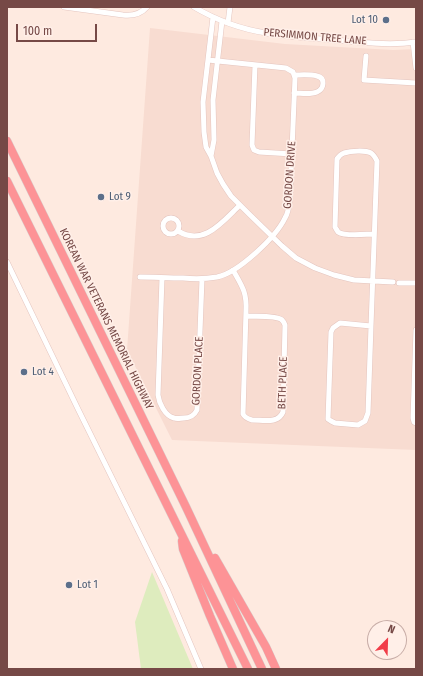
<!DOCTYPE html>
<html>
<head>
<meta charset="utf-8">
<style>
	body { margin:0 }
	#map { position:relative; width:423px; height:676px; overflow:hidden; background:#feeae0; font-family:"Fira Sans Condensed",sans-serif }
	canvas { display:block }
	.frame { position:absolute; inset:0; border:8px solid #764946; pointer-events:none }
	.north { position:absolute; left:367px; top:620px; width:40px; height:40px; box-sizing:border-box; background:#ffefe8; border:1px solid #c8ada7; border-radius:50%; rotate:23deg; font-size:11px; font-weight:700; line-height:16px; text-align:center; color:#764946 }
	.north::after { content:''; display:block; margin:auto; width:14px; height:18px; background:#f13d49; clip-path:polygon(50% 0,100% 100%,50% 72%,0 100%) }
	.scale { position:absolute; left:16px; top:24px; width:81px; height:18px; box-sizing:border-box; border:2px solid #764946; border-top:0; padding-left:5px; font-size:12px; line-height:14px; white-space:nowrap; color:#764946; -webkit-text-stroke:3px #ffefe8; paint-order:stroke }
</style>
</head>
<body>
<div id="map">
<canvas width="423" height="676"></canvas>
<div class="frame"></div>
<div class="north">N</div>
<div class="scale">100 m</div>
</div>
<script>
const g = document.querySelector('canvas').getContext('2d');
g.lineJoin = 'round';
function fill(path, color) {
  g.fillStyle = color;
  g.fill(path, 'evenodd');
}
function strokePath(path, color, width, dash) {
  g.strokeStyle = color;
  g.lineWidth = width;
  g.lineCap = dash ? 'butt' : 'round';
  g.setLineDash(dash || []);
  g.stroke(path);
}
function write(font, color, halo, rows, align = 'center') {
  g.font = font + ' "Fira Sans Condensed",sans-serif';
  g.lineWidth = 3;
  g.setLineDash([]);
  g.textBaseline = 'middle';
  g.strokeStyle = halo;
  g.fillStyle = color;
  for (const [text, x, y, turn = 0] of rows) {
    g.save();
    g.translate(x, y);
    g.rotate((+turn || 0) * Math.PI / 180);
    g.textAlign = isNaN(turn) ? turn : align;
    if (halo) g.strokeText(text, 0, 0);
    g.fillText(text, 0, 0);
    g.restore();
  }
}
fill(new Path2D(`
	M150,28L285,44L393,50L416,49V450L172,440L127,350Z`), '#f8dcd1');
fill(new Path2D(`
	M152,572L193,669H141L135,622Z`), '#deecbe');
const minor = new Path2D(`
	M64,7L123,15C132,16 140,15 147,7
	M194,7C216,20 241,29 266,33C288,37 311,38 333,40C360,42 389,46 416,42
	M213,17L203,102L204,132L206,147L211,156L217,173L223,184L231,196L249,214L282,246L296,258L315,268L334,275L354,280L393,282
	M228,23L230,7
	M413,42L416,68
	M366,56L364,80L416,83
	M255,65L252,145L254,150L259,152L292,154
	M294,93C301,93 310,95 317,92C324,89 326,78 317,76C310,74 301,75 294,75
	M211,156L214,140L213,100L222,21
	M163 226a8 8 0 1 1 16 0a8 8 0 1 1-16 0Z
	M178,231C204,247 223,221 240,205
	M7,262L78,409L167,589L201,669
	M233,270C242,286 247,292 246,311L243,414C245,418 248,419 252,420C264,420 278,424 283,412L285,325C284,322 284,322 282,320C276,315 254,317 246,316
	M140,277C154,277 168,278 183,278C194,279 205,279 217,277C238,273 276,237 285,218C289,212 289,204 290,197L295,78L293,72L286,68L208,60
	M162,278L158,395C159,403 165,416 174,418C177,419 181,418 184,418C190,418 194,416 197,410L202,279
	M399,283H416
	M340,323L371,326L368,413L365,421L358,425L335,423L331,421L328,419L331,332L333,328Z
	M371,326L377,161C375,157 374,155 371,153C365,150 351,151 344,153C341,154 339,156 337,159L335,227C336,229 337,230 338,232C345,237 366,234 374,234
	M416,330L413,418L414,422L416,423`);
const highway = new Path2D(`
	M7,141L186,507L262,669
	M7,181L248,669
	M182,541L183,549L210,616L233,669
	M215,558L266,647L276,669`);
strokePath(minor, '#e4c5bf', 6);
strokePath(highway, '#d9cccb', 9);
strokePath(minor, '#fff', 5);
strokePath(highway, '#fd9396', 8);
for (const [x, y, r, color] of [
	[386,20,4,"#5c6f8a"],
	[101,197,4,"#5c6f8a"],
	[24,372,4,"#5c6f8a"],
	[69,585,4,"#5c6f8a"]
]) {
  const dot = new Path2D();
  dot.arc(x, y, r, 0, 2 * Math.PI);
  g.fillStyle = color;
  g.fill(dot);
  strokePath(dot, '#ffefe8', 1.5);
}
write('11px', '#4e5e75', '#ffefe8', [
	["Lot 10",378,20,"right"],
	["Lot 9",109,197],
	["Lot 4",32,372],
	["Lot 1",77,585]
], 'left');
write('11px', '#764946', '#ffefe8', [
	["PERSIMMON TREE LANE",315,37,5],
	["GORDON DRIVE",290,175,-86],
	["KOREAN WAR VETERANS MEMORIAL HIGHWAY",106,319,64],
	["GORDON PLACE",198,371,-87],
	["BETH PLACE",283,383,-88]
]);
</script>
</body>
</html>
